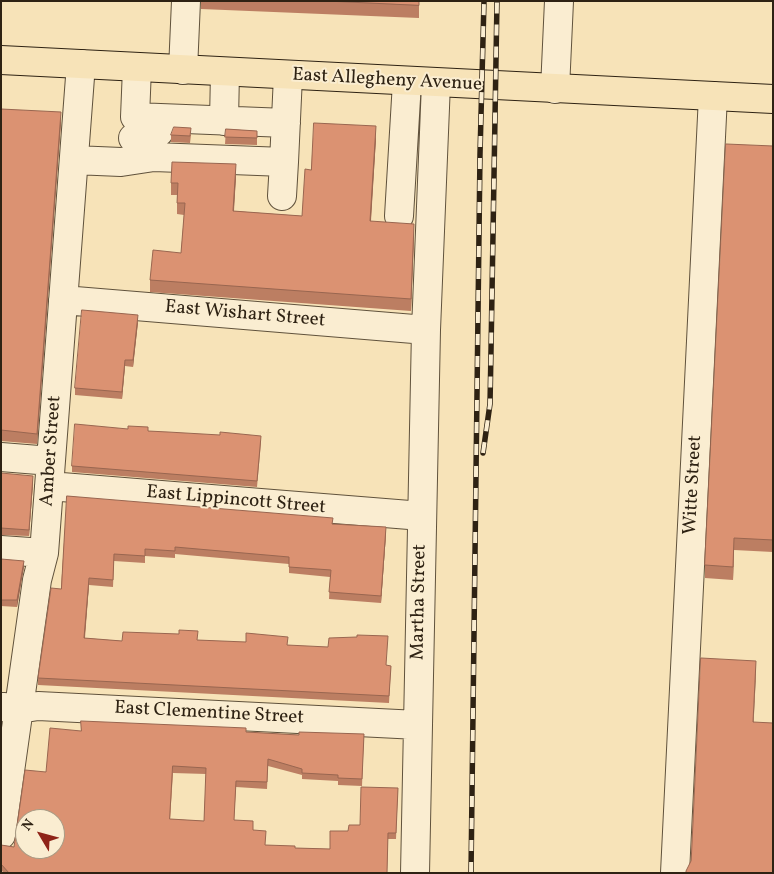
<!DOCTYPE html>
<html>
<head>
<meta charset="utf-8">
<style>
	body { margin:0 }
	#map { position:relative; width:774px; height:874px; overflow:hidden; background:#f7e3b8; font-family:Vollkorn,serif }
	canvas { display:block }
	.frame { position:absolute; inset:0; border:2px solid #2e2213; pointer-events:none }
	.north { position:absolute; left:15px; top:809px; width:50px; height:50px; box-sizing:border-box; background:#faedd1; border:1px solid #a89c85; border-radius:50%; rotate:307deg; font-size:14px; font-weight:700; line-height:20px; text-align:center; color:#2e2213 }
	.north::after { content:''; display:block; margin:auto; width:18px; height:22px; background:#8f2418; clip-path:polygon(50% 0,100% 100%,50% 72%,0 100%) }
</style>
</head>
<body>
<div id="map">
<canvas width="774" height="874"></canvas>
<div class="frame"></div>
<div class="north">N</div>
</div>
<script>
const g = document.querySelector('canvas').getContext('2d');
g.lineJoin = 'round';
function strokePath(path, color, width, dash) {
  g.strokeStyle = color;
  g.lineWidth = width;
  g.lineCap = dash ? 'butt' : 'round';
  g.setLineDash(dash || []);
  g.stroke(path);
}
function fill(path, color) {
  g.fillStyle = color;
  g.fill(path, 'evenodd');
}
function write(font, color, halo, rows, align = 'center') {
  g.font = font + ' Vollkorn,serif';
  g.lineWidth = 4;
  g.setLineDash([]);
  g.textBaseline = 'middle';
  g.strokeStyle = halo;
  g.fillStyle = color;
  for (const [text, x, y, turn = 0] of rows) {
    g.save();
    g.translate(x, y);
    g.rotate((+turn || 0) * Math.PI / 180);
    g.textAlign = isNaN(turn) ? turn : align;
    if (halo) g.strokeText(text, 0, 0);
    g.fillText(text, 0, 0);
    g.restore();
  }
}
const minor = new Path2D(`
	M137,68L135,117L286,123
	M183,70L186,1
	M555,89L559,1
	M224,121L225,72
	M133,138H144L159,132
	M74,160L121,162L154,157L284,162L288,76
	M282,196L284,162
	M399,216L407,82
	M63,300L426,330
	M1,457L51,461
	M49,486L422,516
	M1,550L44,553
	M3,707L19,709L38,706L418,725
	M1,835L37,580L44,553L81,64
	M415,873L426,330L436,83
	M675,873L713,96`);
const major = new Path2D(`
	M1,60L773,99`);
strokePath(minor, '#60523c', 30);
strokePath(major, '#2e2213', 30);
strokePath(minor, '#faedd1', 28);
strokePath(major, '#f7e3b8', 28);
const rail = new Path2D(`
	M483,453L490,404L491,351L497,1
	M471,873L480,154L484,1`);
strokePath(rail, '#2e2213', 5.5);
strokePath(rail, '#faedd1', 4, [11]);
fill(new Path2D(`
	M201,1H419V18L201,9Z
	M1,109L61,122L37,444L1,441Z
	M226,129L257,131V145L225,144Z
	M171,135H191L190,143L171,142Z
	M376,138L371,221L414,236L411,311L150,292V280L181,253L184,215L177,214V195H171V183L236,176L234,211L302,216L311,170Z
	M773,146V552L734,550L733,580L705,578V565Z
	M138,322L133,367L125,366L122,399L75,395V388Z
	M148,431L261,442L257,487L72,472V466Z
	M1,473L33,483L29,536L1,535Z
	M67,496L333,524L386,534L381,603L329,599L330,577L289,573V564L175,554V558L145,556V563L114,561L113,587L89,585L85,638L122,641L198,640L288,645L391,666L389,703L38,685V678L61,589Z
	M1,559L24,567L17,607L1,606Z
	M81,731L246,732L299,735L364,734L362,786L338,785V781L302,779V775L268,766L267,789L236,787L234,820L253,830L265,845L295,848L330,849L348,831L360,825L398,788L396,839H388L387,873H4L1,870V845L14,847L46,772ZM173,773L206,774L204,821L170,819Z`), '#bc7e62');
fill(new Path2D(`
	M61,112V122L37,444V434Z
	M376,126V138L370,233V221Z
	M236,164V176L233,222V211Z
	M414,224V236L411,311V299Z
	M138,315V322L133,367V360Z
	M125,360V366L122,399V392Z
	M33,476V483L29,536V530Z
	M386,527V534L381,603V596Z
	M734,538V550L733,580V567Z
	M24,561V567L17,607V600Z
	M89,578V585L84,645V638Z
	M756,661V674L753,735V722Z`), '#996650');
const building = new Path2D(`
	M327,1H419V5Z
	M1,109L61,112L37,434L1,430Z
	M314,123L376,126L370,221L414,224L411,299L150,280L153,250L181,253L185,203H177L178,183H171L172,162L236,164L233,211L302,216L305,169L311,170Z
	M174,127L191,128L190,136L171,135Z
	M226,129L257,131V138L225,137Z
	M726,144L773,146V540L734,538L733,567L705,565Z
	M82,310L138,315L133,360H125L122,392L75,388Z
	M75,424L128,429V426L148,427V431L168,432L220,435V432L261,436L257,481L72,466Z
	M1,473L33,476L29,530L1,528Z
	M67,496L333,518L332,524L386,527L381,596L329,592L331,570L289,567V557L175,547V551L145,549V556L114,554L113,580L89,578L84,638L122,641L123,632L179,634V630L198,631L197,640L246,642V633L288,637L287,645L328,647L329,638L357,637V635L388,636L386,665L391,666L389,696L38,678L51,588L61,589Z
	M1,559L24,561L17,600H1Z
	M701,658L756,661L753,722L773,723V873H686V871L691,861Z
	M81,721L246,728V732L299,735V732L364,734L362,779L338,778V775L302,773V769L268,759L267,782L236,781L234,820L253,821V830L266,831L265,845L295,846V848L330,849V831H348L349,825H360L361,787L398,788L396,833H388L387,873H9L1,864V845L14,847L25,770L46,772L50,728L81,731ZM173,766L206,768L204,821L170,819ZM25,819H55V849H25Z`);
fill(building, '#db9272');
strokePath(building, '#996650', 1);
write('19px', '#2e2213', '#faedd1', [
	["East Allegheny Avenue",387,81,3],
	["East Wishart Street",245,315,5],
	["Amber Street",52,451,-86],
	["Witte Street",694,485,-87],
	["East Lippincott Street",236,501,5],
	["Martha Street",420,602,-89],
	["East Clementine Street",209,714,3]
]);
</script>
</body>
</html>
